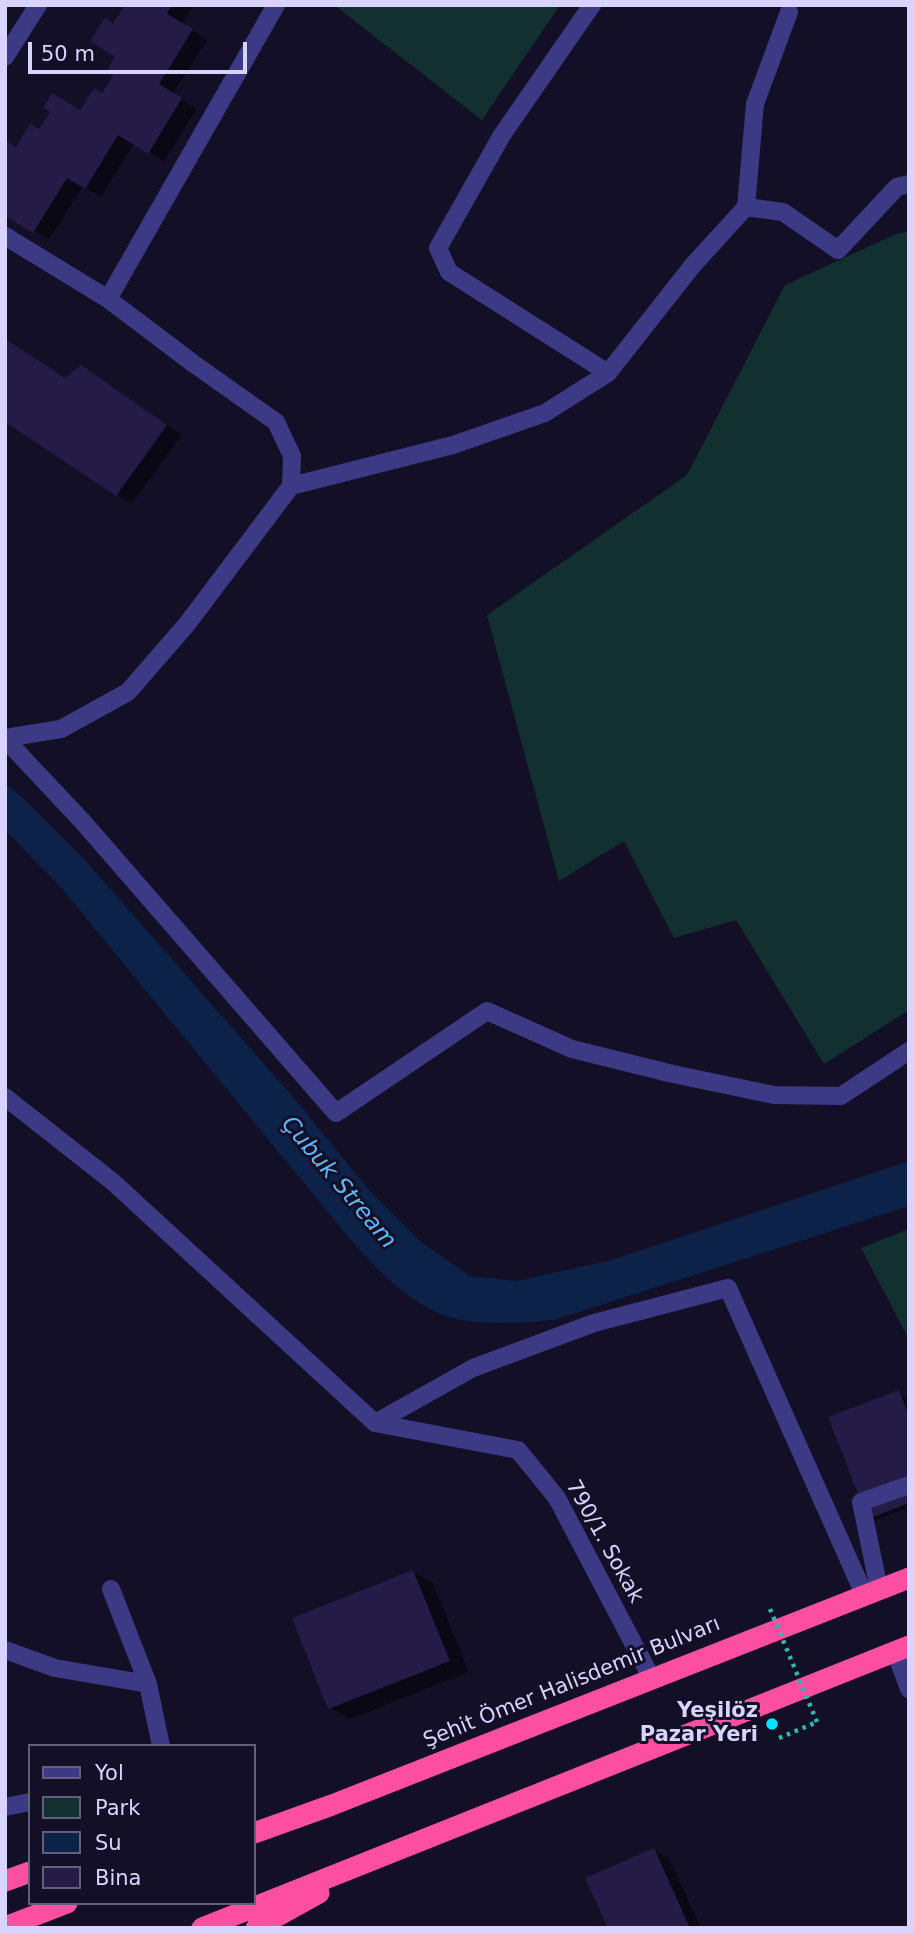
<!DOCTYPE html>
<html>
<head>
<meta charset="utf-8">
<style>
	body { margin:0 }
	#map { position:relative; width:914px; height:1933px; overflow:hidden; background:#130f26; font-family:"DejaVu Sans",sans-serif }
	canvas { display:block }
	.frame { position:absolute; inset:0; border:7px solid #d9d4ff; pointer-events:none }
	.legend { position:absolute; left:28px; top:1744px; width:228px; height:161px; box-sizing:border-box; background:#130f26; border:2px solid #625e7d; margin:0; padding:9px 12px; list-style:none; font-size:21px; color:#d9d4ff }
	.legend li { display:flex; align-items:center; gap:14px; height:35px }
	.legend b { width:35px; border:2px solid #625e7d }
	.scale { position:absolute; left:28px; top:42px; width:219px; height:32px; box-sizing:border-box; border:4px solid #d9d4ff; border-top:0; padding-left:9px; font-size:21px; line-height:24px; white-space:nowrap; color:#d9d4ff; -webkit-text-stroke:5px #130f26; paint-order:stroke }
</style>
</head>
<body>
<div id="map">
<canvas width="914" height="1933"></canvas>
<div class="frame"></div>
<ul class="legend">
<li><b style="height:9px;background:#3d3a85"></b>Yol</li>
<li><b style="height:19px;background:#12302f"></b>Park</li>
<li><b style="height:19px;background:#0c2248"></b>Su</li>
<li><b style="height:19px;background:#241b47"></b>Bina</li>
</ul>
<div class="scale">50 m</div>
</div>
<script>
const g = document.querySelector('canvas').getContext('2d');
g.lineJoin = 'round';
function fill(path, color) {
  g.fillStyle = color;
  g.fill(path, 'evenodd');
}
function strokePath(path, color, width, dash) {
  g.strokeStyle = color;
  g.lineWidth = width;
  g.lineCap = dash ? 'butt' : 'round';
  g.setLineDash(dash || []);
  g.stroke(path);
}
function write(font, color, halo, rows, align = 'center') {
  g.font = font + ' "DejaVu Sans",sans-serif';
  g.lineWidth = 6;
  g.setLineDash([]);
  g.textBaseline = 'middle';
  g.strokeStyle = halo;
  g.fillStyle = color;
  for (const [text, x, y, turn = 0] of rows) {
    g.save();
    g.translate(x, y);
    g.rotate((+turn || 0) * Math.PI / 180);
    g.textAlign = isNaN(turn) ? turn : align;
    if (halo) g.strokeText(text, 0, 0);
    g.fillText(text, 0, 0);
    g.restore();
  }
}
fill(new Path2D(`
	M334,5H560L482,120Z
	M909,231V1010L824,1064L736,920L674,938L624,841L559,881L487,615L687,475L785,285L894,235Z
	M909,1229V1339L861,1248Z`), '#12302f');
fill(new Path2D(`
	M5,783L21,796L85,860L299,1104L368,1189L422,1243L470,1276L517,1281L611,1260L909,1161V1206L554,1320C521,1323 473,1327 441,1314C403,1298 377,1269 350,1239L59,885L5,830Z`), '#0c2248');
fill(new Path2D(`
	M125,5H193L182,24L207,40L173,94L197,109L164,161L134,143L101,197L83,186L49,240L34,231L17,148L40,131L81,112L103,95L115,75L118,56L114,26Z
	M97,377L182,435L132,503L117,494L66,379Z
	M899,1392L903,1395L909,1409V1507L874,1521L869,1518Z
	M413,1572L433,1583L469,1672L350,1719L330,1708Z
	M654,1850L669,1859L701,1928H610Z`), '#0007');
fill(new Path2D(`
	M125,5H172L167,14L193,29L159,84L182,98L148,154L118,135L85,189L67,178L33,233L5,216V140L16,147L30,124L39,129L50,112L43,108L52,93L80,110L94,88L102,93L113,76L106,72L115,57L90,41L105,18L113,24Z
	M5,339L65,378L81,365L167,425L116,496L5,422Z
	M899,1390L909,1416V1503L868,1519L828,1417Z
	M413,1570L450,1661L328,1709L292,1618Z
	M654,1848L690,1928H608L585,1878Z`), '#241b47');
strokePath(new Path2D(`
	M779,1738L817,1722`), '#2fb8b0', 4.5, [3.5, 5]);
strokePath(new Path2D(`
	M276,5L108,299L194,364L276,422L292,456L291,486L453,445L545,413L608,373
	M592,5L502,135L438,248L449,272L608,373L693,265L746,207L783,212L838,250L897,187L909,184
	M5,57L38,5
	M746,207L755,104L789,12
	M5,236L108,299
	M5,738L61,729L128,692L187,624L291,486
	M5,739L83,822L336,1113L487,1011L572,1049L673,1074L774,1095L841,1096L909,1051
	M5,1097L113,1182L375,1423
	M375,1423L473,1368L594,1323L728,1288L864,1594
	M375,1423L518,1450L557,1498L652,1679
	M111,1589L148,1684L161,1746
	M879,1589L861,1502L909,1485
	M5,1650L55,1668L148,1684
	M895,1651L909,1689
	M5,1807L30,1802`), '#3d3a85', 18);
strokePath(new Path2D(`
	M254,1833L332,1805L909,1578
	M5,1881L30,1872
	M5,1927L67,1903
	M202,1928L909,1646
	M256,1928L319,1893`), '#ff4fa3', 21);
strokePath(new Path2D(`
	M770,1609L817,1722`), '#2fb8b0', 4.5, [3.5, 5]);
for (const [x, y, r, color] of [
	[772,1724,7,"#00e5ff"]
]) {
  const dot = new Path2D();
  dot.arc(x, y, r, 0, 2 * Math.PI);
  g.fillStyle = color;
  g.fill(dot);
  strokePath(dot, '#130f26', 2.5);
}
write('21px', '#d9d4ff', '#130f26', [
	["790/1. Sokak",604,1542,61],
	["Şehit Ömer Halisdemir Bulvarı",572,1683,-22]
]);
write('bold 21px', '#d9d4ff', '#130f26', [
	["Yeşilöz",758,1712],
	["Pazar Yeri",758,1736]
], 'right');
write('italic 23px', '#62b6ff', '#130f26', [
	["Çubuk Stream",338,1183,50]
]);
</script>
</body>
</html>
